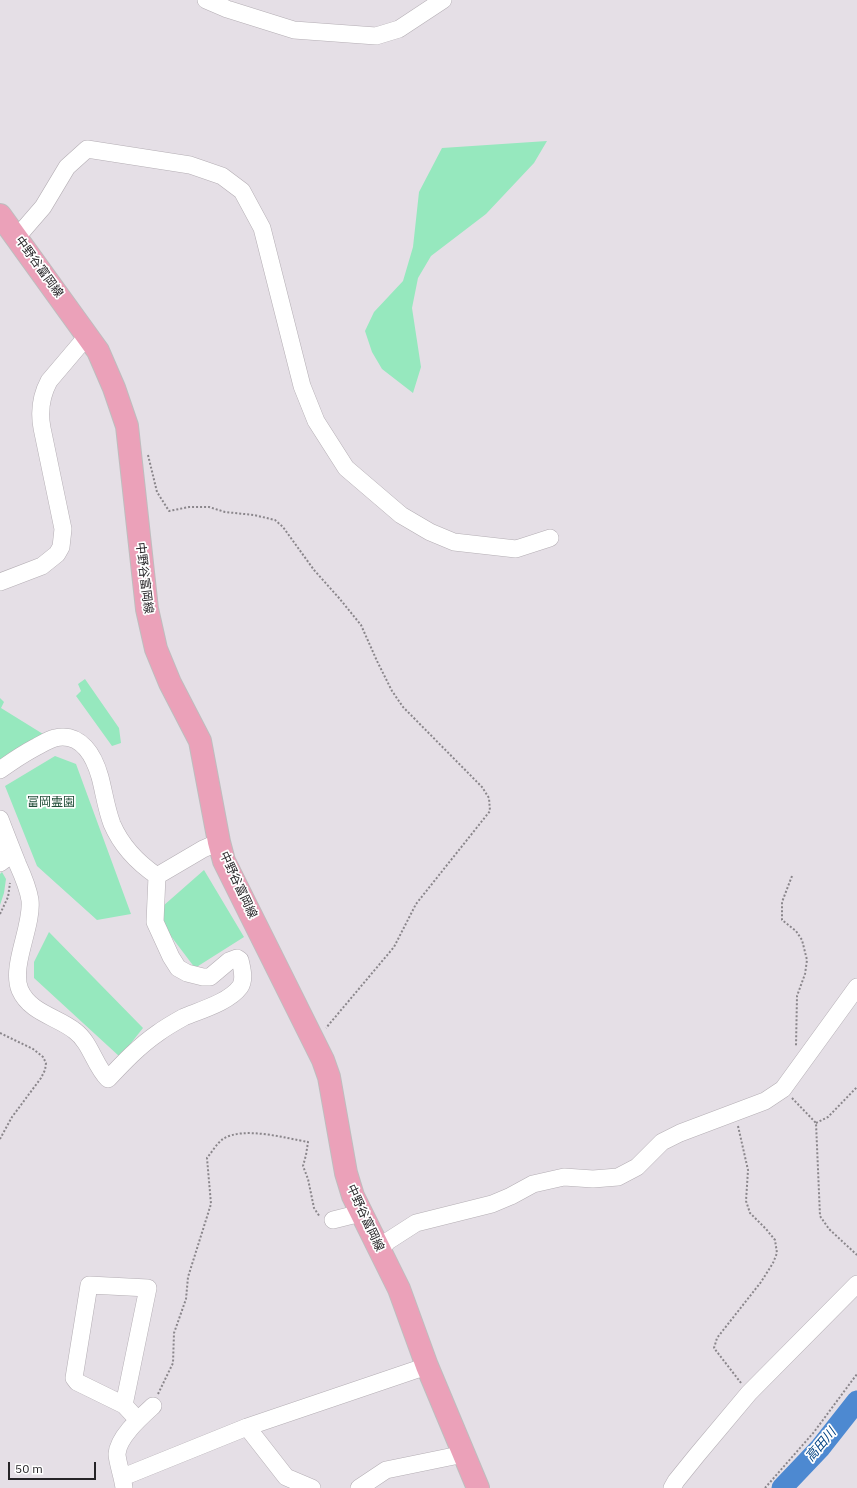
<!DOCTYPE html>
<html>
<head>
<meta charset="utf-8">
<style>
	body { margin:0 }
	#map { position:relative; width:857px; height:1488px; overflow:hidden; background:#e5dfe6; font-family:"IBM Plex Sans",sans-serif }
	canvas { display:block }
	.scale { position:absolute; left:8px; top:1462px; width:88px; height:18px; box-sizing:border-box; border:2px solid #262427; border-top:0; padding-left:5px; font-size:12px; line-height:14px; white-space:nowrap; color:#262427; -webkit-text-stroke:3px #fff; paint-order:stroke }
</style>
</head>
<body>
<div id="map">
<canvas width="857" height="1488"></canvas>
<div class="scale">50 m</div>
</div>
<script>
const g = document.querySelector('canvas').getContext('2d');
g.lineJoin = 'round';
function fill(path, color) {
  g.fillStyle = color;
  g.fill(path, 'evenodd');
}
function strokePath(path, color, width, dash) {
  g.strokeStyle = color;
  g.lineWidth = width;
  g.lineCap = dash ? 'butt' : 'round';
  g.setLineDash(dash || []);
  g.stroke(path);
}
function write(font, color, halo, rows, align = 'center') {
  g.font = font + ' "IBM Plex Sans","Noto Sans JP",sans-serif';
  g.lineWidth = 3.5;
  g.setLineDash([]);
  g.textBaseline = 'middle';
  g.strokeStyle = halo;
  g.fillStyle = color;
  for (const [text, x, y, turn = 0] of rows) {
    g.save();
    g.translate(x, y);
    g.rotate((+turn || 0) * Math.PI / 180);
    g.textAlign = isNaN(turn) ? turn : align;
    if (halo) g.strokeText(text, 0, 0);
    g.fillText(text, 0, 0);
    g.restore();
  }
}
fill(new Path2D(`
	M547,141L534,163L486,214L431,256L418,278L412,308L421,367L413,393L382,369L372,352L365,331L374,312L403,281L413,247L419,192L442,148Z
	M85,679L119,728L121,743L112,746L76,696L81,691L78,684Z
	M0,698L4,702L1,708L43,734L0,765Z
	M55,756L76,764L131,914L97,920L37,866L5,786Z
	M204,870L244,937L195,968L161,923L163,906Z
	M2,872L6,879L4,893L0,905V874Z
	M49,932L143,1028L120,1057L34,978V962Z`), '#96e8be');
strokePath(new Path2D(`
	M782,1488L820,1448L857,1401`), '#4d89d1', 21);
const minor = new Path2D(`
	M206,0L227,9L294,30L376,36L399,29L443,0
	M17,237L43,207L67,167L87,149L190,165L222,176L242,191L262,228L302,386L316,421L346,468L401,515L430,532L454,542L516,549L550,538
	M0,582L42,566L57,554L61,547L63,529L42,428C39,412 41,396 49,381L88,335
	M0,770C11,762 23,754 36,747C42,744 48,740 55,738C81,732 94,756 100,777C104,792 106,808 112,824C121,845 138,863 157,876
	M0,819C6,835 12,850 18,865C23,876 28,888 30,900C33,926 10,966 20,990C30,1013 58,1017 75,1031C91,1043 94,1065 108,1079C123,1063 139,1046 158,1033C166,1027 175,1022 184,1017C201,1010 229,1002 240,987C245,980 242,968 240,960L237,958L229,961L210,977H203L187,973L178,968L171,957L155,922L157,876
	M0,850L4,860L0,863
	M157,876L203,849L219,842
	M333,1220L361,1213
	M380,1250L388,1241L416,1223L492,1204L511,1196L533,1184L564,1177L593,1179L618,1177L637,1167L662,1142L680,1133L765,1101L783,1089L857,987
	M124,1405L148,1288L89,1285L74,1378L77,1382L124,1405L137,1419
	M247,1427L286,1477L312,1488
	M123,1477L247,1427L427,1366
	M124,1488C123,1478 117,1461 117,1454C118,1437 141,1417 153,1406
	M359,1488L386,1470L464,1454
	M672,1488L676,1481L697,1455L749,1393L857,1284`);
const major = new Path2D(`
	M0,215L98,351L114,388L127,426L147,609L156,649L170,683L200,741L219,842L224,861L323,1060L329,1077L346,1173L353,1196L399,1289L427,1366L478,1488`);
strokePath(minor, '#b4aeb4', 18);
strokePath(major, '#bebdbe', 24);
strokePath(new Path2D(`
	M148,455L157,492L169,511L189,507H209L225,512L254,515L275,520L283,527L314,570L339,598L361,625L377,661L392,691L403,707L482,787L489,798L490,811L416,904L394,947L326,1028
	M792,876L782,902V920L796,931L802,940L807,960L805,974L797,996L796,1046
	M0,914L8,897L10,883
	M0,1033L33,1049L43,1057L46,1063L45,1070L41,1078L12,1117L0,1139
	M792,1098L816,1123L820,1216L829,1229L857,1255
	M816,1123L828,1117L857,1087
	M738,1126L748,1170L746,1201L750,1213L766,1229L775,1240L777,1253L773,1263L761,1282L717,1338L714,1348L741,1383
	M158,1394L173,1363L174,1333L186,1299L188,1277L211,1204L207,1158C212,1152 217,1143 223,1139C243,1126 285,1138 308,1142L306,1155L303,1166L308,1179L314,1208L320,1217
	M765,1488L814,1432L857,1374`), '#8a868b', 2, [2, 2]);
strokePath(minor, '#fff', 17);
strokePath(major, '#eba1b9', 22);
write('12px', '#262427', '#fff', [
	["中野谷富岡線",39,267,54],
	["中野谷富岡線",144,578,83],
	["中野谷富岡線",238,885,65],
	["中野谷富岡線",365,1218,65]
]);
write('12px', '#1f4c37', '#fff', [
	["富岡霊園",51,803]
]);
write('italic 13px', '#004283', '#fff', [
	["高田川",821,1445,-50]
]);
</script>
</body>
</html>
